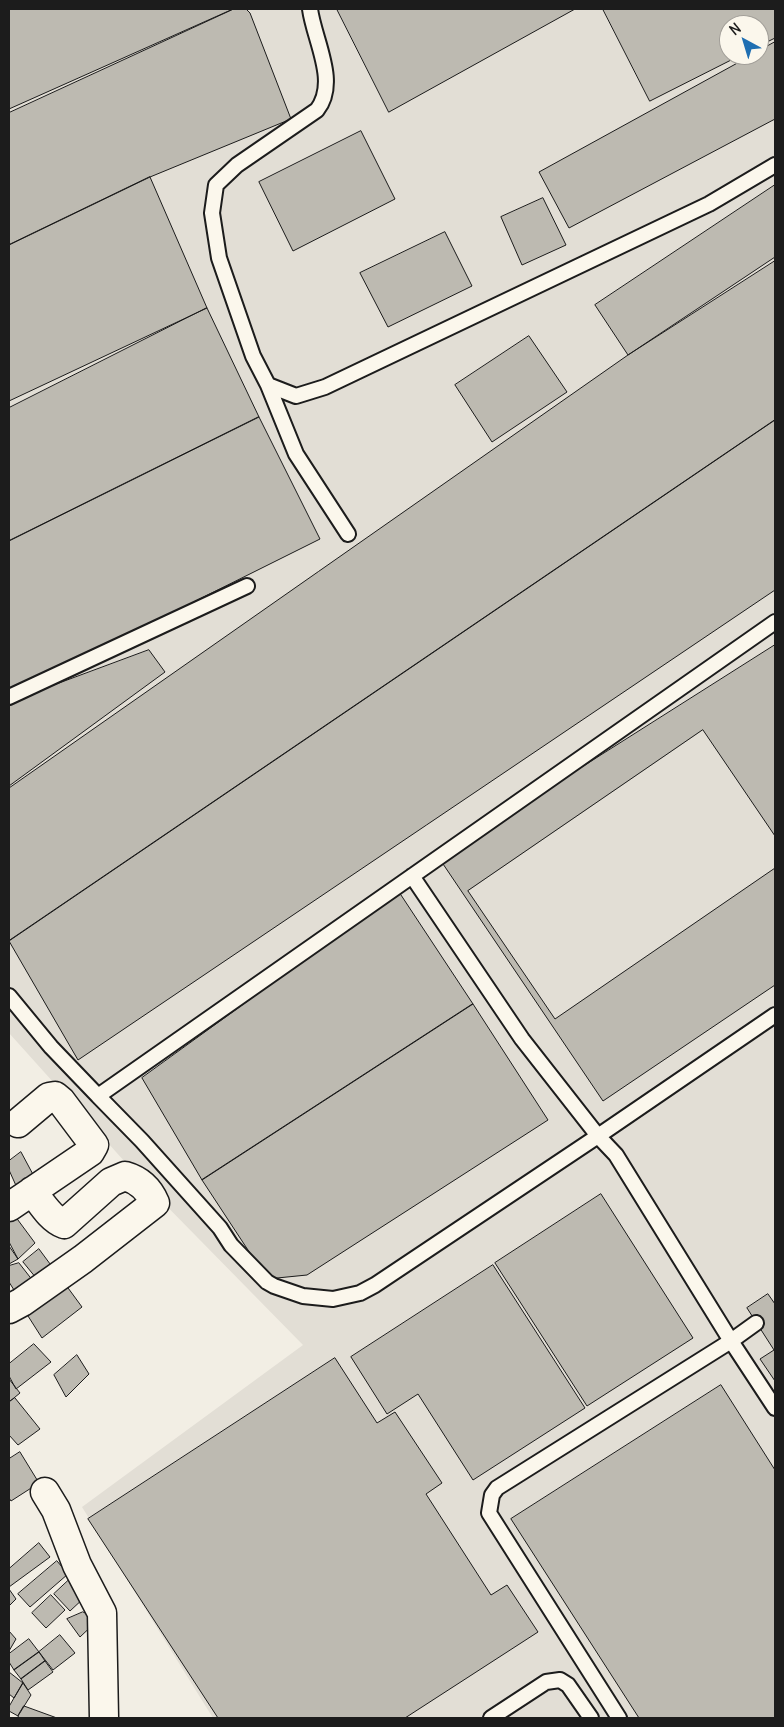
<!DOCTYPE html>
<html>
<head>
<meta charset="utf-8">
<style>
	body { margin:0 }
	#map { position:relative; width:784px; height:1727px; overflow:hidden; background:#f2eee4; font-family:Delius,sans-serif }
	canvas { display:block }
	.frame { position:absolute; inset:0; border:10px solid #1c1c1c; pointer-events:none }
	.north { position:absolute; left:719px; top:15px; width:50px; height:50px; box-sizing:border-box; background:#fbf7ec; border:1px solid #a29f99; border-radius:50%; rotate:321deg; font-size:14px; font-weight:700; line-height:20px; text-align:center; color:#1c1c1c }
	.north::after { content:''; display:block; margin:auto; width:18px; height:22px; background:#1f6fb2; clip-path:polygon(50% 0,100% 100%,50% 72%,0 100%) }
</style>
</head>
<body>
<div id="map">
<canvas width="784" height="1727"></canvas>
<div class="frame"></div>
<div class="north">N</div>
</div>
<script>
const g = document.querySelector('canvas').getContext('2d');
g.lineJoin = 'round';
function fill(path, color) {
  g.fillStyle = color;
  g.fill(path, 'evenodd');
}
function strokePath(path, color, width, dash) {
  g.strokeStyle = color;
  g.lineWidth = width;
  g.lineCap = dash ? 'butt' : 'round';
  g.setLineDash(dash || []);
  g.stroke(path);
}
fill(new Path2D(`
	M9,9H775V1718H213L82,1507L303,1345L143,1182L9,1033ZM729,25H759V55H729Z`), '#e2ded5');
const building = new Path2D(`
	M9,9H233L9,109Z
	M234,9H246L250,13L291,119L150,177L9,245V113Z
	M337,9H575L389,112Z
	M603,9H775V38L759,46V25H729V55H741L650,101Z
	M775,42V119L569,228L539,172L752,55H759V51Z
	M361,131L395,199L293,251L259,182Z
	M150,177L207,308L9,401V245Z
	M775,185V257L628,355L595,305Z
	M543,198L566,245L522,265L501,217Z
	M445,232L472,286L388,327L360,273Z
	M775,261V420L9,941V788L628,355Z
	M207,308L259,417L9,541V408Z
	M529,336L567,392L492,442L455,385Z
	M259,417L320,539L9,694V541Z
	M775,420V590L78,1060L9,941Z
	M775,645V985L603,1101L439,858Z
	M149,650L165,672L9,786V702Z
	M703,730L775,836V868L555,1019L468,891Z
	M399,892L473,1004L202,1180L142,1078Z
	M473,1004L548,1120L307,1275L267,1279L202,1180Z
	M21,1152L36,1180L18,1190L9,1170V1161Z
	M601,1194L693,1338L587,1406L495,1263Z
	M12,1212L35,1243L18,1259L9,1242V1214Z
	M9,1246L18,1259L9,1264Z
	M39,1249L56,1272L41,1284L23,1262Z
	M19,1263L37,1286L19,1298L9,1282V1266Z
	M493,1265L585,1408L473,1480L418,1394L387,1414L351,1357Z
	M60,1277L82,1307L42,1338L21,1305Z
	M768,1294L775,1304V1381L760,1359L774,1350L747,1308Z
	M34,1344L51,1362L16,1389L9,1376V1364Z
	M77,1355L89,1374L66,1397L54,1375Z
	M335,1358L377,1423L395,1412L442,1483L426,1494L491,1595L507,1585L538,1632L405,1718H218L88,1519Z
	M9,1379L20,1393L9,1402Z
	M721,1385L775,1470V1718H639L511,1519Z
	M15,1398L40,1429L18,1445L9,1435V1402Z
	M20,1452L39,1483L11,1501L9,1498V1459Z
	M39,1543L50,1557L9,1587V1569Z
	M57,1561L68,1574L30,1607L18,1594Z
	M69,1580L85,1597L70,1611L54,1594Z
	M9,1589L16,1599L9,1606Z
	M51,1595L65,1610L46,1628L32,1613Z
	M83,1612L99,1619L80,1637L67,1619Z
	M9,1631L16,1639L9,1651Z
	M60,1635L75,1653L53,1670L39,1652Z
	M29,1639L39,1652L14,1670L9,1662V1654Z
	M39,1652L45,1661L21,1679L14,1670Z
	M45,1661L53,1672L28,1690L21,1679Z
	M9,1672L23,1683L14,1698L9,1694Z
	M23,1683L31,1695L18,1716L9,1711V1707Z
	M24,1706L57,1718H19L18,1716Z`);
fill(building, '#bdbab1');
strokePath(building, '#1c1c1c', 1);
const lane = new Path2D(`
	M310,9C314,40 339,82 317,110L237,165L216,185L212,213L219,258L253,356L268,385L296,396L325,387L709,204L775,165
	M268,385L296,454L348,534
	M9,697L247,586
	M412,876L522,1039L598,1136L775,1015
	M9,996L51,1047L98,1096L775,622
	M98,1096L142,1141L220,1228L231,1245L267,1282L274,1286L303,1296L333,1299L360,1293L375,1285L598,1136L616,1155L731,1341L775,1408
	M491,1718L546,1682L560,1680L568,1685L591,1718
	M619,1718L489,1513L492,1495L497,1488L731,1341L756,1323`);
const street = new Path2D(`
	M9,1207L90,1152L94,1145L61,1101L55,1096L49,1097L18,1123
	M9,1309L22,1302L83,1259L155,1203C149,1189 139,1180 125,1176L111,1182L64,1224C50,1219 41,1202 32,1191
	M45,1492L56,1510L77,1565L102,1613L104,1718`);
strokePath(lane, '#1c1c1c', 18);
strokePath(street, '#1c1c1c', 31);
strokePath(lane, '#fbf7ec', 14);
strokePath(street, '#fbf7ec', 28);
</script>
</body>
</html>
